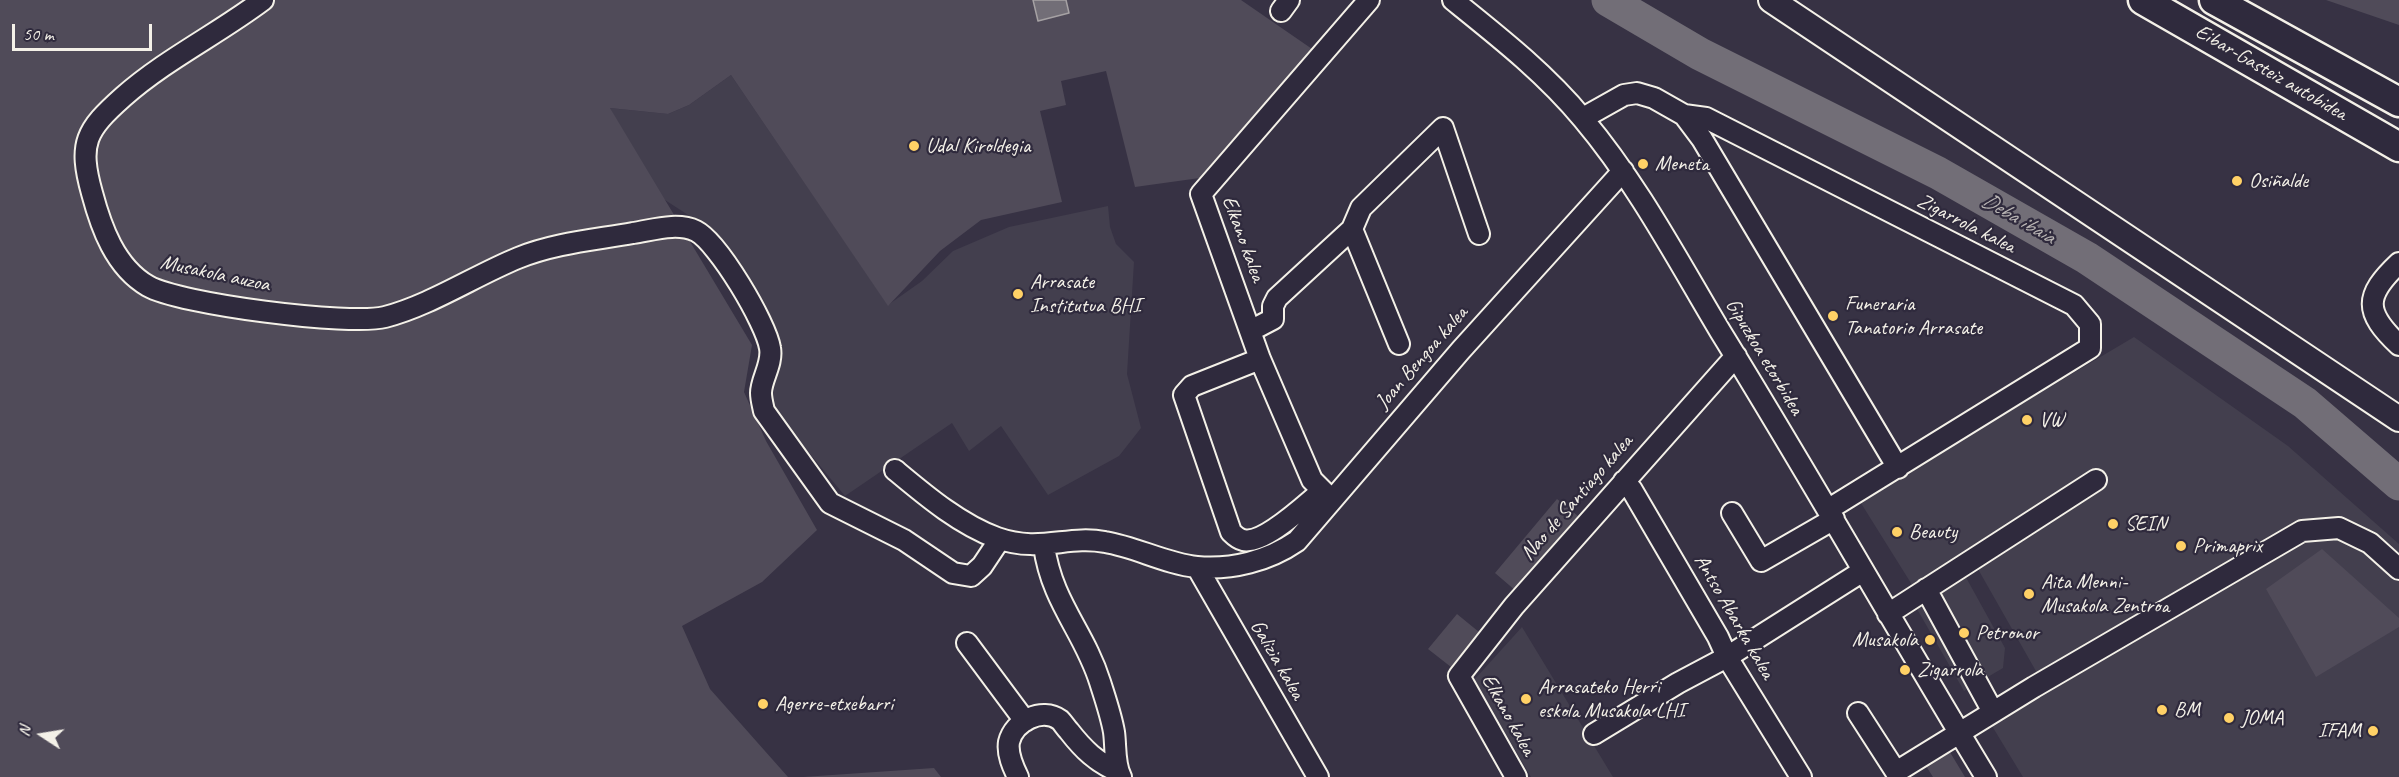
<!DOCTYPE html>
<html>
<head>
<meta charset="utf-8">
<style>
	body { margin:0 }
	#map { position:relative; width:2399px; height:777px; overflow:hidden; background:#373244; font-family:Caveat,sans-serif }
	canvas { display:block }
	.north { position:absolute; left:12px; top:705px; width:60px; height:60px; -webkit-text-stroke:4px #2f2a3d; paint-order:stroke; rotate:282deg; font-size:16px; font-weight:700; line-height:24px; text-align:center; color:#f4f1e8 }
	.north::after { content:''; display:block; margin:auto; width:21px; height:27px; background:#f4f1e8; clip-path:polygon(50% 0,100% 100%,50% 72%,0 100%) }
	.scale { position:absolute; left:12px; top:24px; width:140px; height:27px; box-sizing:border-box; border:3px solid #f4f1e8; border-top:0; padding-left:8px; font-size:18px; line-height:21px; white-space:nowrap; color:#f4f1e8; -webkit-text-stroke:4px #2f2a3d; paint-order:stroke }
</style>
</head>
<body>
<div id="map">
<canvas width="2399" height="777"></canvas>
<div class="north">N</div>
<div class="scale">50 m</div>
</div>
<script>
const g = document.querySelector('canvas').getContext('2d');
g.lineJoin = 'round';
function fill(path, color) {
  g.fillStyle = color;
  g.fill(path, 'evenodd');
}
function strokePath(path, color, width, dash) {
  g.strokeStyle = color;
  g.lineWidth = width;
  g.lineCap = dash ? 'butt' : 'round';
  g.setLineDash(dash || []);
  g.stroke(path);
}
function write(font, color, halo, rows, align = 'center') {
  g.font = font + ' Caveat,sans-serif';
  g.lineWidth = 4.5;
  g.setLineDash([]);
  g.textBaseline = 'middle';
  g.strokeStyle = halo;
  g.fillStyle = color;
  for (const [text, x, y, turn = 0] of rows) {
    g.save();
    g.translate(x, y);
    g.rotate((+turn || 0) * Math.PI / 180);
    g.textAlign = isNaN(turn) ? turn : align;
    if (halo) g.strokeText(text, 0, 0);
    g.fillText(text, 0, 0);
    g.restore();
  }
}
fill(new Path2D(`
	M731,75L888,305L922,281L953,251L1009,227L1108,206L1110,227L1116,244L1134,262L1127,374L1141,428L1119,456L1048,495L1001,426L969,451L952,423L845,496L771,407L780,353L699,222L648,189L610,108L668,114L689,105Z
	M2134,337L2288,446L2399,544V777H2023L1992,726L2045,687L1970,555L1914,588L1859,500Z
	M1963,572L2005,648L2003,668L1964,691L1913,602Z
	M1522,627L1613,777H1531L1474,680Z`), '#433f4e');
fill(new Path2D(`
	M0,0H1241L1315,51L1207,177L1135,187L1106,71L1061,81L1066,105L1040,111L1062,202L981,220L940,251L888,306L731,75L689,105L668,114L610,108L752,345L744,392L766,441L817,530L762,582L682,626L710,689L788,777H0Z
	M2326,0H2399V25Z
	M1557,499L1578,516L1516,591L1495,573Z
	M2322,549L2399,618V627L2316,677L2266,589Z
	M1457,614L1479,632L1451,667L1428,649Z
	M1948,749L1965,777H1933L1926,766Z
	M934,768L941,777H803Z`), '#504b59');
const water = new Path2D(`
	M1033,0H1066L1069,13L1038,21Z`);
fill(water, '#726e77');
strokePath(water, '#a6a2a4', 1.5);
strokePath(new Path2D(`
	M1608,0L1700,54L1938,173L2087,258L2305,403L2399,484`), '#726e77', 33);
const minor = new Path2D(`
	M263,0C218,34 166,59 123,97C86,130 78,143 92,193C101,227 115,267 148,286C179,304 350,326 385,317C431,305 474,276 518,258C555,243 594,240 633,233C653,230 677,222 696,231C718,242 766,323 770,348C773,364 761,379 761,393C761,399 763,406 764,411L830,503L904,540L953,573L971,576L982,566L1000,539
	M1453,0C1499,37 1546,74 1583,119C1637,183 1677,259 1720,331C1811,478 1896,629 1986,777
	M1281,11L1289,0
	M1684,115L1702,139L1898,468
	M1583,118L1624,95L1637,93L1654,98L1684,115L1706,118L2074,305L2090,324V348L1829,509
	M1352,229L1399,344
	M2399,263C2364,296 2364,312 2399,345
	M1252,330L1273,319V306L1277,298L1352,229L1361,208L1443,128L1479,234
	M1260,359L1192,386L1184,395L1231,532C1234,535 1238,539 1243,540C1264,545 1306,504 1322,491
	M895,470C925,495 959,524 997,538C1040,553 1067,535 1105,542C1136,547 1166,564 1197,567C1232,570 1268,561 1297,541L1461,350L1623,171
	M1624,481L1632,490L1718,637L1727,657L1801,777
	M1331,499L1312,480L1260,359L1201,194L1369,0
	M1732,513L1761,561L1834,519
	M1044,546C1052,603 1084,631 1100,682C1105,698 1111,715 1114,732C1116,746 1114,764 1121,777
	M1197,567L1318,777
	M1926,589L1993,712
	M1888,614L2096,480
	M967,643L1025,721
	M1858,713L1896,772L2034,687L2302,531L2339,528L2370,543L2399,569
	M1594,734L1678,683L1727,657L1863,571
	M1018,777C1013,767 1007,754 1009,742C1014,721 1042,707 1060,720C1063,723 1066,728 1069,731C1083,749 1097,763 1118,771
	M1516,777L1459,676L1514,606L1736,356`);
const major = new Path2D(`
	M1771,0L2399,419`);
const highway = new Path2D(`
	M2143,0L2399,147
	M2214,0L2399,102`);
strokePath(minor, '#f4f1e8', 24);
strokePath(major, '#f4f1e8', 28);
strokePath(highway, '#f4f1e8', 33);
strokePath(minor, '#2f2a3d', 20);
strokePath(major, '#2f2a3d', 24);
strokePath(highway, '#2f2a3d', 28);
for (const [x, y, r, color] of [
	[914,146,6,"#ffd166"],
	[1643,164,6,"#ffd166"],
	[2237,181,6,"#ffd166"],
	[1018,294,6,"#ffd166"],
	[1833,316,6,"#ffd166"],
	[2027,420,6,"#ffd166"],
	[2113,524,6,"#ffd166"],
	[1897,532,6,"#ffd166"],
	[2181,546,6,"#ffd166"],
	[2029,594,6,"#ffd166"],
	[1964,633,6,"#ffd166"],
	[1930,640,6,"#ffd166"],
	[1905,670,6,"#ffd166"],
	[1526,699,6,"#ffd166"],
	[763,704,6,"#ffd166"],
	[2162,710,6,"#ffd166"],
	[2229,718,6,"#ffd166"],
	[2373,731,6,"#ffd166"]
]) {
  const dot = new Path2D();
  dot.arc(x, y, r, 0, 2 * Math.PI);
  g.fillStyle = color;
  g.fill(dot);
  strokePath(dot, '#2f2a3d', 2);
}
write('21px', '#f4f1e8', '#2f2a3d', [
	["Eibar-Gasteiz autobidea",2271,73,30],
	["Zigarrola kalea",1966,224,27],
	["Elkano kalea",1243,239,70],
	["Musakola auzoa",215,274,12],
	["Gipuzkoa etorbidea",1764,357,59],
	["Joan Bengoa kalea",1422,358,-49],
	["Nao de Santiago kalea",1577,498,-49],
	["Antso Abarka kalea",1734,617,60],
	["Galizia kalea",1277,660,60],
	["Elkano kalea",1508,715,61]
]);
write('21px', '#f4f1e8', '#2f2a3d', [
	["Udal Kiroldegia",926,146],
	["Meneta",1655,164],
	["Osiñalde",2249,181],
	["Arrasate",1030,282],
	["Institutua BHI",1030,306],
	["Funeraria",1845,304],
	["Tanatorio Arrasate",1845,328],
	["VW",2039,420],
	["SEIN",2125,524],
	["Beauty",1909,532],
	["Primaprix",2193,546],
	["Aita Menni-",2041,582],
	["Musakola Zentroa",2041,606],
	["Petronor",1976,633],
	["Musakola",1918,640,"right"],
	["Zigarrola",1917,670],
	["Arrasateko Herri",1538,687],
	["eskola Musakola LHI",1538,711],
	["Agerre-etxebarri",775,704],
	["BM",2174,710],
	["JOMA",2241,718],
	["IFAM",2361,731,"right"]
], 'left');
write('italic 22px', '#bab6b5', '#2f2a3d', [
	["Deba ibaia",2018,219,30]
]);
</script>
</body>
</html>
